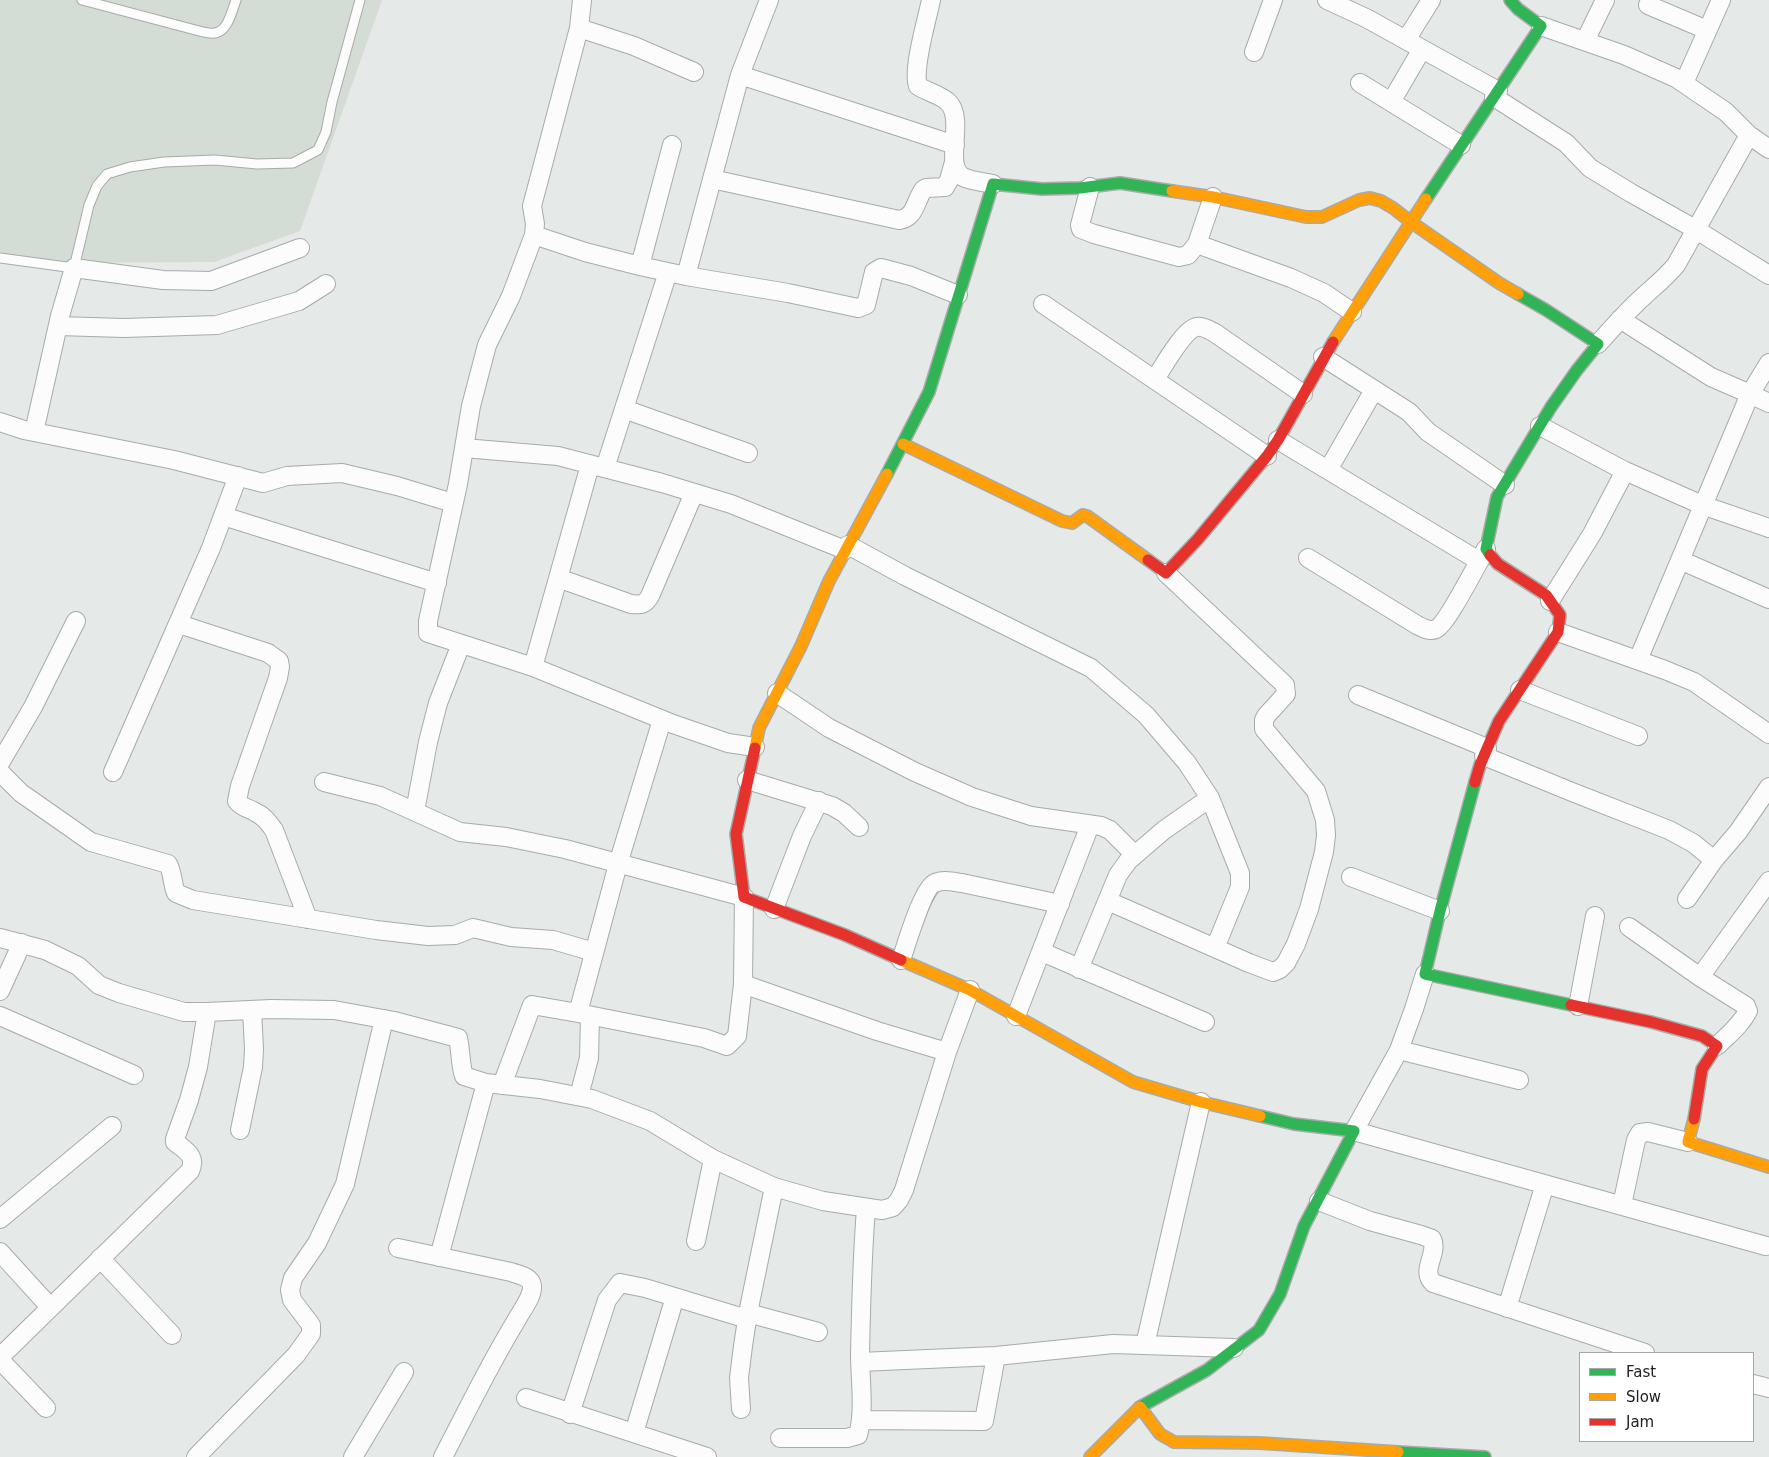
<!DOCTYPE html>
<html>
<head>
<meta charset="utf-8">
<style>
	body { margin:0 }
	#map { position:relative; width:1769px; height:1457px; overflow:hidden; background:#e5e9e7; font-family:"DejaVu Sans",sans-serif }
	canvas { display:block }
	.legend { position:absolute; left:1579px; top:1352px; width:175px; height:90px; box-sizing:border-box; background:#fff; border:1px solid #a6a7a6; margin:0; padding:6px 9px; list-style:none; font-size:15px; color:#202220 }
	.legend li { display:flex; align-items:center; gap:10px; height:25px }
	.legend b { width:25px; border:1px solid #a6a7a6 }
</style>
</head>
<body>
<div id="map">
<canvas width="1769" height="1457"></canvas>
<ul class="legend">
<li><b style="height:6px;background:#30b455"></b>Fast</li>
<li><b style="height:6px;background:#ff9f0a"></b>Slow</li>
<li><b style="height:6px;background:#e5322d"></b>Jam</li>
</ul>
</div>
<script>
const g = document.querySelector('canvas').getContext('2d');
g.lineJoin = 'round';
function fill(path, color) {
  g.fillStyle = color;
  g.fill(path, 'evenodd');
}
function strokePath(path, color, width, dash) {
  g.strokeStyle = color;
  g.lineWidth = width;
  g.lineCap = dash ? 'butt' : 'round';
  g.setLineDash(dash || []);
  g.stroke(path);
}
fill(new Path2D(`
	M0,0H382L300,231L214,262L0,263Z`), '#d4dcd6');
const lane = new Path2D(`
	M82,0L203,32C206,32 211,34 215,33C228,31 232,11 236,0
	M0,258L74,268L89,205L97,186L107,174L130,167L164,162L215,160L257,164L293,163L318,150L326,132L332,102L360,0`);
const street = new Path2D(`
	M582,0L579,28L532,206L535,224L534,235L511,296L487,345L471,406L458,484L428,621V633L533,667L673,724L728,743L755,747
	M931,0C927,20 912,69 918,86C927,92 942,95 949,103C965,121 943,166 963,177C971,181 984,182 993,184
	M1327,0L1366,18L1498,91
	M1648,5L1707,30
	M1541,26L1624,55L1676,78L1726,112L1749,135L1676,265C1665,278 1656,285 1645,295C1628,310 1613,327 1598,344
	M579,28L634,46L694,72
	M1406,40L1431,0
	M1585,41L1605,0
	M1254,52L1273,0
	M740,75L955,145
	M1360,83L1461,145
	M1684,83L1721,0
	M1494,97L1566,143L1590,168L1631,193L1695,229L1769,275
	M1391,102L1422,49
	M1749,135L1769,149
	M672,145L640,266L686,276L788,293L858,308L866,305L874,272L881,268L911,276L958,295
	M712,179L899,220C915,218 915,202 923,190L926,188L945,187L949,180L954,162
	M1090,187L1080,225L1081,229L1094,234L1179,257L1188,255L1197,244L1213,197
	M534,235L585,252L640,266
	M1197,244L1291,278L1324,293L1352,312
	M686,276L740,75L769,0
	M1043,304L1267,456
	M1620,319L1711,377L1750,394L1769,363
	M58,326L124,328L217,325L299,301L326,284
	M1323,357L1409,412L1428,432L1505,485
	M1155,379C1163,367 1184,329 1197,327C1203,326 1209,330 1215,333L1303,394
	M624,409L748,453
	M0,422L24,430L174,460L263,483L287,476L342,473L397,486L453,503
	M1540,426L1625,471L1702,505L1769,528
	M34,432L60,316L74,268L163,280L211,281L300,248
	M1278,440L1479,561
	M464,448L558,456L662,483L731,504L845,550
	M605,468L668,272
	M1328,470L1374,390
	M223,516L437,583
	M848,545L905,576L1091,668L1146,715L1187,763L1210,798L1240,873V887L1215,948
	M1308,558L1417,625C1423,628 1429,632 1436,629C1447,624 1477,564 1486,549
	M1680,560L1769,599
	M558,578L631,604C641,605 645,605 650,596L694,493
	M1550,601L1592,534L1625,471
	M179,624L268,653L279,661L280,667L278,678L240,786L237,801C242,808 249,808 255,812C264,816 268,822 274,830L308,919
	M1558,632L1665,670L1694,682L1769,734
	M1638,660L1750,394L1769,403
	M533,667L590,465
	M1520,690L1638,736
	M777,693L829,728L915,772L972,797L1031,816L1101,826L1110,830L1134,854
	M1358,695L1487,748
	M1484,756L1572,792L1669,830L1693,843L1714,860L1738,832L1769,787
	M0,763L33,707L76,621
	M0,772L21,793L91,842L168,864C173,873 172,883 176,893L193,900L376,930L428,936L455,935L473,928L511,937L553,940L594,952
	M113,772L211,548L238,476
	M747,780L832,806L844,813L859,827
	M324,782L380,796L460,832L506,837L565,849L744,897L743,984L737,1036L727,1046L704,1038L578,1013L618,864L662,720
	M415,811L428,742L438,703L461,644
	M1351,877L1440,911
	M1687,899L1714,860
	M1108,901L1249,963L1273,972L1280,969L1286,963L1296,944L1309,909L1324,852L1326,835L1325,820L1316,791L1264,729V720L1266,716L1286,694L1285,685L1166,573
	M774,909L802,836L819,801
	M1629,927L1700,977L1746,1006L1748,1011C1741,1025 1728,1035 1717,1046
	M0,938L45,950L78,966L99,985L119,993L184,1012H207L271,1009L334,1010L394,1021L458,1038C461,1051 460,1064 464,1076L486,1083L540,1089L592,1099L650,1121L713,1159L774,1187L823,1201L882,1210L893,1207L899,1200L904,1190L947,1052L970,990
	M1042,952L1205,1022
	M901,960C906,946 923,887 935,883C943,879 954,882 962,883L1060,904
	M1079,969L1118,875L1128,861L1164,830L1210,798
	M1425,974L1414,1009L1399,1050L1354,1131L1766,1246
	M1700,977L1769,881
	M743,984L877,1031L947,1052
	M0,991L22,943
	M1578,1006L1595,916
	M0,1016L134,1075
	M1016,1016L1090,825
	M1399,1050L1519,1080
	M502,1085L532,1005L578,1013
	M579,1096L589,1058L590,1016
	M240,1130L253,1067L254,1049L252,1010
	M1319,1201L1370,1221L1421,1235L1432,1239C1439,1253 1420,1270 1433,1283L1645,1353
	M1622,1205L1636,1140L1640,1133L1648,1132L1688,1142
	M0,1219L112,1126
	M696,1241L713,1159
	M398,1248L511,1272C518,1275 531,1276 532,1286C533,1297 521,1311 516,1321C489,1365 467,1411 443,1457
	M0,1252L50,1307
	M439,1257L486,1083
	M100,1258L172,1335
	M1507,1308L1545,1184
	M748,1313L818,1332
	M1145,1345L1201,1102
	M0,1357L190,1171C197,1156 186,1151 175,1142V1139L189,1100L198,1067L207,1012
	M0,1360L46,1408
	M860,1362L996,1356L1113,1344L1234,1348
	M1753,1384L1769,1388
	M526,1398L707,1457
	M741,1409L739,1378L743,1346L748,1313L774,1187
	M570,1414L607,1300L620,1283L645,1288L747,1319
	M861,1420L984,1421L996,1356
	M634,1433L675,1297
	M780,1438H847L858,1435C865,1410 860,1380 860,1354C861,1306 862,1257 866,1209
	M196,1457L296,1355L311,1334V1325L292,1300L290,1290L293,1278L317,1243L345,1184L384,1019
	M353,1457L404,1372`);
const fast = new Path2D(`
	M1426,199L1541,26L1518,9L1510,0
	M887,474L929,392L993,184L1042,189L1080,188L1120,183L1172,191
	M1490,555L1486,549L1497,497L1551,407L1577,370L1598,344L1546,310L1518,294
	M1475,782L1440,911L1425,974L1571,1005
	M1140,1407L1207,1370L1259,1330L1280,1294L1304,1226L1354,1131L1294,1124L1260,1116
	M1398,1452L1485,1457`);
const slow = new Path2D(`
	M1172,191L1213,197L1306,217H1322L1359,200L1370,198L1381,201L1393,208L1411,222L1426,199
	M1333,342L1411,222L1499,283L1518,294
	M903,444L1062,521L1072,523L1083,515L1087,516L1148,560
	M755,748L759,728L801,646L829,581L887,474
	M901,960L970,990L1133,1082L1201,1102L1260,1116
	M1694,1119L1688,1142L1769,1167
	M1090,1457L1140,1407L1160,1434L1174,1442L1259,1443L1398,1452`);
const jam = new Path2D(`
	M1148,560L1166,573L1198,539L1267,456L1278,440L1333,342
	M755,748L736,834L744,897L845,935L901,960
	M1475,782L1480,765L1499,721L1558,632L1560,615L1546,595L1498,564L1490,555
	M1571,1005L1651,1022L1702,1036L1717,1046L1702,1069L1694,1119`);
strokePath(lane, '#a8aba9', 11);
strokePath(street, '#a8aba9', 20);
strokePath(fast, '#a8aba9', 14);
strokePath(slow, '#a8aba9', 14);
strokePath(jam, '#a8aba9', 14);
strokePath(lane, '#fbfcfb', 9);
strokePath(street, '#fbfcfb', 18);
strokePath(fast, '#30b455', 11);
strokePath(slow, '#ff9f0a', 11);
strokePath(jam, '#e5322d', 11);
</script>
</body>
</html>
